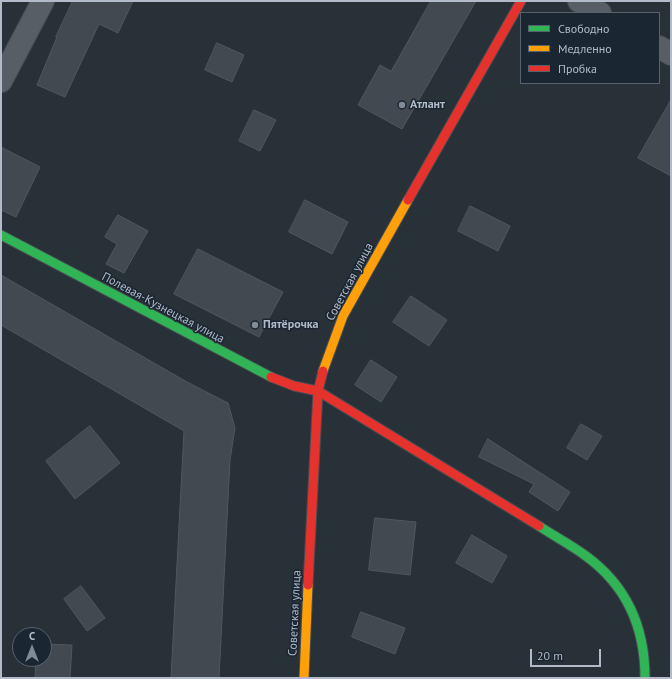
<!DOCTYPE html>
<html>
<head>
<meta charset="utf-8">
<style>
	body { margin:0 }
	#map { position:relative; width:672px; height:679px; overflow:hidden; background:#283038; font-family:"PT Sans",sans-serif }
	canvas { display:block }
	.frame { position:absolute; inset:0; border:2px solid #b1bbca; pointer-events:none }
	.legend { position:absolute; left:520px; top:12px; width:140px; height:72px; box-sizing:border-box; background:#1b2633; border:1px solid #57626f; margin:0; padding:5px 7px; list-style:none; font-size:12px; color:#b1bbca }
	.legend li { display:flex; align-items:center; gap:8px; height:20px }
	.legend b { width:20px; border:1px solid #57626f }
	.north { position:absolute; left:12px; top:627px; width:40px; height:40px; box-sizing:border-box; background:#1b2633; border:1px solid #57626f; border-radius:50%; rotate:0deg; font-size:11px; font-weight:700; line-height:16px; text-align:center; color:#b1bbca }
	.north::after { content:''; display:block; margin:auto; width:14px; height:18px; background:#818a97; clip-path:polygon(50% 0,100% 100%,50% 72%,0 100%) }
	.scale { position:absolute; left:530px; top:649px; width:71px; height:18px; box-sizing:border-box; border:2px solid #b1bbca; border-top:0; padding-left:5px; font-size:12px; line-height:14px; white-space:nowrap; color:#b1bbca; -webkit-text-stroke:3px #1b2633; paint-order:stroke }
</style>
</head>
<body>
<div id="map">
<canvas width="672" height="679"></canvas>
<div class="frame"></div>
<ul class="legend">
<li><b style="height:5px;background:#30b455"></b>Свободно</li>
<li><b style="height:5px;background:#ff9f0a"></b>Медленно</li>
<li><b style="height:5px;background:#e5322d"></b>Пробка</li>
</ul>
<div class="north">С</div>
<div class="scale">20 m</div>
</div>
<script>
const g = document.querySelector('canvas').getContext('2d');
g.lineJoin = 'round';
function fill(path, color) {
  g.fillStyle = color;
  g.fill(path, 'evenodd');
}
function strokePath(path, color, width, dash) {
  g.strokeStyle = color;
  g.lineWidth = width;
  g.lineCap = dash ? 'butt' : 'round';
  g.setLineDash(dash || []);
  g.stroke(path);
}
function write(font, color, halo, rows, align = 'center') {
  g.font = font + ' "PT Sans",sans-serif';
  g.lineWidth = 3;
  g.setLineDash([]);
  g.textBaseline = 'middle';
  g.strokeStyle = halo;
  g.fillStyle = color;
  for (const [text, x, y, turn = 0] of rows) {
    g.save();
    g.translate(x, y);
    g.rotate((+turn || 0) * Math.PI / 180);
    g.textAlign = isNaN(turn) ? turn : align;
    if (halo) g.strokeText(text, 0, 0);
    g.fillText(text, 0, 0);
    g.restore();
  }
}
const building = new Path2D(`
	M73,1H133L118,33L99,24L65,97L37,85L57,37H56Z
	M431,1H476L402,129L358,105L380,65L391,71Z
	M217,43L244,55L232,82L205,70Z
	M671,100V176L638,158Z
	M254,110L276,120L260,151L239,141Z
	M1,147L40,167L16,217L1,210Z
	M305,200L348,222L332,254L289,232Z
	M470,206L510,226L498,251L458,231Z
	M118,215L148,231L124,273L106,264L117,244L105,237Z
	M198,249L283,292L259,337L174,294Z
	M1,275L187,382L228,403L235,428L230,460L219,678H171L184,431L1,325Z
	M411,296L447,320L429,346L393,322Z
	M371,360L397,377L381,402L355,385Z
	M581,424L602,436L587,460L567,448Z
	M90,426L120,463L75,499L46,461Z
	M488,439L570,492L558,511L529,492L534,484L479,457Z
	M375,518L416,522L410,575L369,570Z
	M472,535L507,556L492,583L456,563Z
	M81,586L105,618L87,631L64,599Z
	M361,612L405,628L395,654L352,637Z
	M44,644L72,645L70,678H35L36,659H44Z`);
fill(building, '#424950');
strokePath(building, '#505760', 1);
const street = new Path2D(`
	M579,1L600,13
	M659,47L671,54
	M1,81L43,1`);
const fast = new Path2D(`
	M1,235L271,377
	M539,526C554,536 571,545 586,556C627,586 645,628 645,678`);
const slow = new Path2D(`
	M323,371L343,316L408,200
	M304,678L308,585`);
const jam = new Path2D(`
	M408,200L521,1
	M323,371L318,391L539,526
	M271,377L294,386L318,391L308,585`);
strokePath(street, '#474c53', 24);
strokePath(fast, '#474c53', 11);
strokePath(slow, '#474c53', 11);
strokePath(jam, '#474c53', 11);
strokePath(street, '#585e66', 22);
strokePath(fast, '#30b455', 9);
strokePath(slow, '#ff9f0a', 9);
strokePath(jam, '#e5322d', 9);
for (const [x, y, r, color] of [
	[402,105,4,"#818a97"],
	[255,325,4,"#818a97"]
]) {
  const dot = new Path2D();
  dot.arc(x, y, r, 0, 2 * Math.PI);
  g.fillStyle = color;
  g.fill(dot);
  strokePath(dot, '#1b2633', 1.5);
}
write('bold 12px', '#b1bbca', '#1b2633', [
	["Атлант",410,105],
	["Пятёрочка",263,325]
], 'left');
write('12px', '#b1bbca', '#1b2633', [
	["Советская улица",350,282,-62],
	["Полевая-Кузнецкая улица",163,308,28],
	["Советская улица",295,613,-87]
]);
</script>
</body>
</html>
